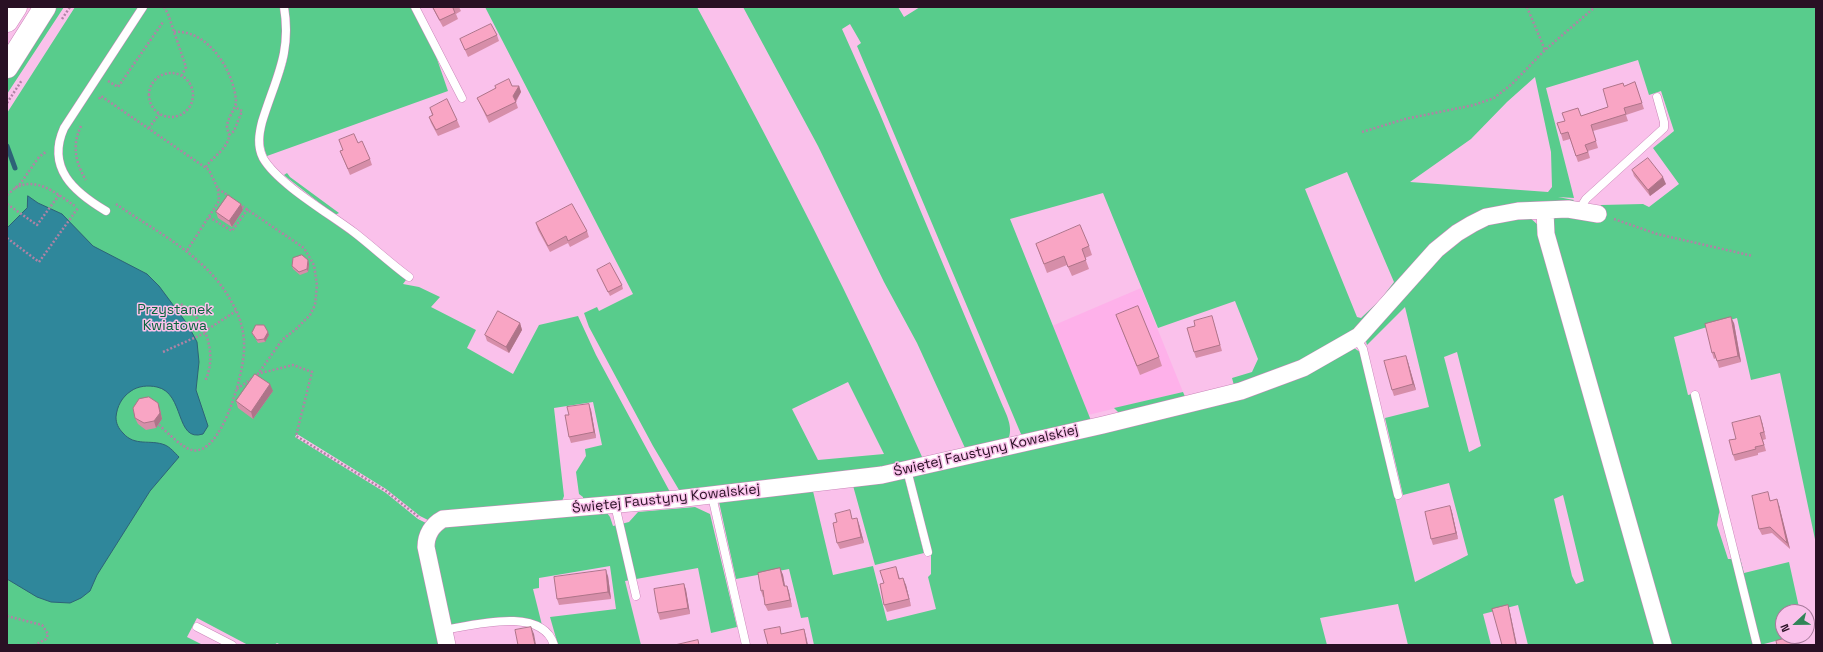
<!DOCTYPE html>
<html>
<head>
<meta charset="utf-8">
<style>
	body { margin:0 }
	#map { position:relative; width:1823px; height:652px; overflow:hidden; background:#fac1eb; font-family:"Space Grotesk",sans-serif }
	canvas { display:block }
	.frame { position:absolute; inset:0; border:8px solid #291024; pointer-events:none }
	.north { position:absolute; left:1775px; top:604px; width:40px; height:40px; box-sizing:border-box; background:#fac1eb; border:1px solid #a67a9b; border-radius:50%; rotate:248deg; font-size:11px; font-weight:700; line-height:16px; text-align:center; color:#291024 }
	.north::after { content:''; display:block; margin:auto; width:14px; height:18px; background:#308557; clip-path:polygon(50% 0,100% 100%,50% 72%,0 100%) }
</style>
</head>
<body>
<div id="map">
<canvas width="1823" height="652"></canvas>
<div class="frame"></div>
<div class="north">N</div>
</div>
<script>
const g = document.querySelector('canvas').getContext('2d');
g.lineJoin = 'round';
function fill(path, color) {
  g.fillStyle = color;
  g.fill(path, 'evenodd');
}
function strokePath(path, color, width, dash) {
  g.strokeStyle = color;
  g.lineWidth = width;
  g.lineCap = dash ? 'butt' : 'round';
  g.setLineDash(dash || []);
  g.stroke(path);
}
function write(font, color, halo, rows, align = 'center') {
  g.font = font + ' "Space Grotesk",sans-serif';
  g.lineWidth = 3;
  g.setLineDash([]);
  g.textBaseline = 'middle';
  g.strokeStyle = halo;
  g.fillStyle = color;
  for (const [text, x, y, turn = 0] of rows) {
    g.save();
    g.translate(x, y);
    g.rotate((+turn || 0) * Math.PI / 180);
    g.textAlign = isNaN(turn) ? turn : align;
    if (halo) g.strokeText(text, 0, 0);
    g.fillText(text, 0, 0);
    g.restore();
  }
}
fill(new Path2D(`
	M1141,288L1183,392L1088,415L1052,326Z`), '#feb1ea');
fill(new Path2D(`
	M54,7H64L7,94V79Z
	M75,7H281L282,19V51L259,122L261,162L265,167L370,249L406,280L403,284L419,287L440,297L431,307L476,330L467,348L513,374L539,325L578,316L596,355L670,492L583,502V497L579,494L576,472L586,456L585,449L602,445L593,402L554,408L564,496L561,504L430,521L420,516L386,489L297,434L295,437L386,493L418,519L428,524L442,645H281L277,643L274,645H248L197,618L187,637L203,645H7V113Z
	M287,7H412L436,56L448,91L267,156C254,129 281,88 287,59C290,42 288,25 287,7Z
	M485,7H697C777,155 855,305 923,459L965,448L917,343L884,282L818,146L743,7H898L904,17L920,7H1816V544L1780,373L1751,380L1737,318L1674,337L1688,395L1692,394L1720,507L1717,525L1728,559H1733L1754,645H1666L1550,223L1556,217L1600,209L1601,205L1643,204L1649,207L1679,184L1653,148L1674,131L1661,91L1649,95L1638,60L1546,88L1574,198L1558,197L1574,200L1572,202L1491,212L1372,318L1334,348L1235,389L1232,378L1252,372L1258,359L1235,301L1158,328L1103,193L1010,219L1092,423L1025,436L1021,434L857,46L861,43L850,24L842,29L879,112L1001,402C1006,414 1014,427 1008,440L922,463L682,495L653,446L589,327L584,313L597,307L599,311L633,294ZM1535,77L1551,152L1552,187L1548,192L1410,182L1471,139L1507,102ZM1347,172L1394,282L1380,300L1361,318L1357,317L1305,189ZM848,382L884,454L818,460L792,409Z
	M287,173L290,177L339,213L335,215L285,176L284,175Z
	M1528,216L1538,225L1659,645H1528L1518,605L1483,614L1491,645H1408L1398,604L1320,618L1327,645H814L808,617L801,618L789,569L736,579L719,502L812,487L833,575L873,566L887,621L936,609L928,577L931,574V554L911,476L1096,431L1354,348L1360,352L1415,582L1468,555L1449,483L1403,495L1385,418L1429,407L1405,307L1367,345L1365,338L1413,280L1475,227ZM1457,352L1481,446L1469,452L1444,357ZM1563,495L1584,581L1576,584L1572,576L1554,499Z
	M1183,392L1187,401L1122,416L1114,408Z
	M904,475L924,553L875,565L852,482Z
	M695,507L710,514L737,627L711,633L698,568L625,581L641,645H558L550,617L616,609L610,566L539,578V588L533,589L542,625L529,619L519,618L447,626L433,537L440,526L607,513L610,517L613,526L629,522L638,512Z
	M1737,546L1744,573L1789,562L1800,612H1783V636H1795L1760,645Z`), '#58cc8c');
const water = new Path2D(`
	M28,196L38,203L62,214L93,246L147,274L159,286L188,325L197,342L199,362L196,390L208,426L203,434C175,443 185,393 157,387C148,385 138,386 131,391C122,397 117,406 116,417C116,423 118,428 123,433C135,447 150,439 165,445C170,447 175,453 179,457L150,491L97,575L90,591L81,598L70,603L51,602L37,597L7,579V228L27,208Z`);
fill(water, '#2f879b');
strokePath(water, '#2d6377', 1);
strokePath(new Path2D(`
	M7,146L15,168`), '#2d6377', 5);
const lane = new Path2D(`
	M284,7C292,54 275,79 262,122C259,134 257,146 263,158C278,184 330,214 355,233C373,247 390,263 409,277
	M415,7L462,98
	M1579,210L1586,199L1664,128V122L1657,97
	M106,211C74,192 46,168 64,128L143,7
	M1356,338L1363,349L1398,495
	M1695,395L1757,645
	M907,470L928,552
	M712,496L746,645
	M615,505L636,596
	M197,627L232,645
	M444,630C474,625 542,606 554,645`);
const street = new Path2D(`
	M1545,211L1546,234L1663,645
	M447,645L426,547C426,535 432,525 443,519L677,499L882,475L1103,425L1241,391L1303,368L1359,336L1436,250L1457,233L1472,224L1486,217L1518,211L1568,209L1598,214`);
const secondary = new Path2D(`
	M7,21L16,7
	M7,67L45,7`);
strokePath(lane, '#ca86b9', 9);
strokePath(street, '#ca86b9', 18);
strokePath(secondary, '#ca86b9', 23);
strokePath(new Path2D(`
	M164,7L168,14L186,67L182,75
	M1527,7L1545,50
	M62,19L70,7
	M174,32C208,29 234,71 236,101C236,109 227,118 227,127C227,130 229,132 229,135C229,148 212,157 206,167
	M149 95a22 22 0 1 1 44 0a22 22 0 1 1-44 0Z
	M108,81L118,87L163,22
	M99,99L101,96L209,170L218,189L219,201L186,252
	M7,103L22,80
	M81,126C72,145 75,162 86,180
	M149,128L159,114
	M1362,132L1405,119L1474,105L1494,98L1512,84L1545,50L1595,7
	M229,135L234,131L242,111L238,109L236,105
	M15,188C37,176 57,194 75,206
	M218,189L229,196
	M7,195L20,184L39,157L47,151
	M7,204L37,225L59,195
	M116,204C156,232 207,256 231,301C240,315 245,333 244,350C244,371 222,457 192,450C182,448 166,431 158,424
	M239,204L304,248L314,265L317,285L315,305L310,315L297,328L282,340L258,374
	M209,217L232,231L248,209
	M1614,219L1657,234L1753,256
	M7,238L39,262L78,208
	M181,304L197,318L205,331L236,311
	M205,331C211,347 213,365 205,381
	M163,352L205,333
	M257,374L293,365L312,372L296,436L386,491L420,518
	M237,389L254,377
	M7,616L42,625L48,634L46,639L35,645`), '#b083a5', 2.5, [2, 2]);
strokePath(lane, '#fff', 8);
strokePath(street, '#fff', 17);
strokePath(secondary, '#fff', 22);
fill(new Path2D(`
	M432,7H459L461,11L456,14L458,19L443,27Z
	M497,35L499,41L468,57L460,39Z
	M1635,82L1644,109L1626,115L1628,121L1593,131L1598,148L1588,151L1590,158L1578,162L1570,139L1563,141L1561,134L1581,116L1608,107L1624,86Z
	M495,86H519L521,92L516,102L518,108L489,123L480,104L477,98L496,89Z
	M430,108L457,120L460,127L438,136L431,123L429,117L432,115Z
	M339,140L358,143L370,159L372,165L350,175L340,151L343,150Z
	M1632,170L1666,184L1650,196L1634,176Z
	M241,204L243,210L232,227L218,218L216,212Z
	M536,223L587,231L589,237L570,247L568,243L550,252L538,230Z
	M1036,244L1089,246L1092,255L1085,258L1089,269L1072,276L1067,265L1047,273Z
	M309,264L308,272L300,275L293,269L292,266Z
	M597,270L622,285L623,289L610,296Z
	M1116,315L1159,357L1162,366L1140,375Z
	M520,323L522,330L509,353L487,341L485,335Z
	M1214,323L1222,351L1196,358L1194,352Z
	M1734,323L1741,362L1719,368L1716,358L1714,359L1712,353Z
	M252,333L269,335L265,342L258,343Z
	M1406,356L1408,362L1416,390L1394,396L1392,390Z
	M273,391L253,419L238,408L236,401Z
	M160,409L162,419L156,428L146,430L138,424L135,418Z
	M591,410L596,438L571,443L569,437V415Z
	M1762,422L1766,439L1763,440L1766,451L1758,453V455L1735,461L1733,455L1736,439Z
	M1770,500L1779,505L1790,549L1772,533L1762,535L1759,529Z
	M1450,506L1452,512L1458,539L1433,545L1431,539Z
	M853,519L859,524L864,543L840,549L837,543Z
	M896,567L900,579L906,585L911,606L887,612L884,605V583Z
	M780,568L783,575L785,586H787L789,592L792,607L768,611L765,605L764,597H763L761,591Z
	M608,576L611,599L559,605L557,599Z
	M684,584L686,590L690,614L660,620L658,613Z`), '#d68ea9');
fill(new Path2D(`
	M519,86L521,92L515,102L513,96Z
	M1663,177L1666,184L1650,196L1648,190Z
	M241,204L243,210L232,227L229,221Z
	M308,260L309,264L308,272L307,269Z
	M1731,317L1734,323L1741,362L1738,356Z
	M520,323L522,330L509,353L506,347Z
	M268,332L269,335L265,342L264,339Z
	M1406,356L1408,362L1416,390L1413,384Z
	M270,384L273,391L253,419L251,412Z
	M158,403L160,409L162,419L156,428L154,421Z
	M589,404L591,410L596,438L594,432Z
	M1760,416L1762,422L1766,439L1764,432Z
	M1777,499L1779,505L1790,549L1787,543Z
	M1450,506L1452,512L1458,539L1456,533Z
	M857,518L859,524L864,543L861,537Z
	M780,568L783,575L786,592L784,586Z
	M606,570L608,576L611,599L608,592Z
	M903,578L906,585L911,606Z
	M684,584L686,590L690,614L688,608Z
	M787,586L789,592L792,607L790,600Z
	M1508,605L1510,612L1517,645H1516Z
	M531,627L534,634L536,645H535Z
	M804,629L806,636L808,645H807Z`), '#ae7489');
const building = new Path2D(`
	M433,7H455L453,8L455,13L440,20Z
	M491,24L497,35L465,50L460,39Z
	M509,79L512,86H519L513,96L516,102L487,116L477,98L496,88L495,86Z
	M1635,82L1642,103L1624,108L1626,114L1591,125L1596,141L1585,145L1588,152L1576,156L1568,132L1561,134L1557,123L1565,121L1562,113L1578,108L1581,116L1608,107L1603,89L1623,83L1624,86Z
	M447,99L457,120L436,130L429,117L433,115L430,108Z
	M354,134L358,143L362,141L370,159L348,169L340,151L343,150L339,140Z
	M1648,158L1663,177L1648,190L1632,170Z
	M228,195L241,204L229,221L216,212Z
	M572,204L587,231L568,241L566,236L548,246L536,223Z
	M1080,225L1089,246L1082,249L1086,260L1068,267L1064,256L1044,264L1036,244Z
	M302,255L308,260L307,269L299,272L292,266L293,258Z
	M610,263L622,285L608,292L597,270Z
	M1138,306L1159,357L1137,366L1116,315Z
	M498,311L520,323L506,347L485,335Z
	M1212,316L1220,345L1194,352L1187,328L1195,326L1194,321Z
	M1731,317L1738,356L1717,361L1714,352L1712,353L1705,324Z
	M256,325H264L268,332L264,339L257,340L252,333Z
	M1406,356L1413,384L1392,390L1384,361Z
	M255,374L270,384L251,412L236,401Z
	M149,397L158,403L160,413L154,421L144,423L135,418L133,408L139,399Z
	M589,404L594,432L569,437L565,415H569L567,407Z
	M1760,416L1764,432L1760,433L1764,445L1755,447L1756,449L1733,455L1729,440L1736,439L1732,423Z
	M1768,492L1770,501L1777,499L1787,543L1770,527L1759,529L1752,496Z
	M1450,506L1456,533L1431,539L1425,512Z
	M850,510L852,519L857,518L861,537L837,543L833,523L837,522L835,514Z
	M896,567L899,579L903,578L909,599L884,605L880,584L884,583L880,571Z
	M780,568L784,586H787L790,600L765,605L763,590L761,591L758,573Z
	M606,570L608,592L557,599L554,577Z
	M684,584L688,608L658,613L654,589Z
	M1508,605L1516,645H1502L1492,609Z
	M531,627L535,645H518L515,630Z
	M780,627L781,634L804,629L807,645H768L764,630Z
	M1793,636H1795L1797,645H1777L1776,641Z
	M698,640L699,645H675Z`);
fill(building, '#f9a5c4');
strokePath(building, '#ae7489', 1);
write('14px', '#08663c', '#fac1eb', [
	["Przystanek",175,310],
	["Kwiatowa",175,326]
]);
write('14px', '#291024', '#fac1eb', [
	["Świętej Faustyny Kowalskiej",986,451,-13],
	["Świętej Faustyny Kowalskiej",666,499,-6]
]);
</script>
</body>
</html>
